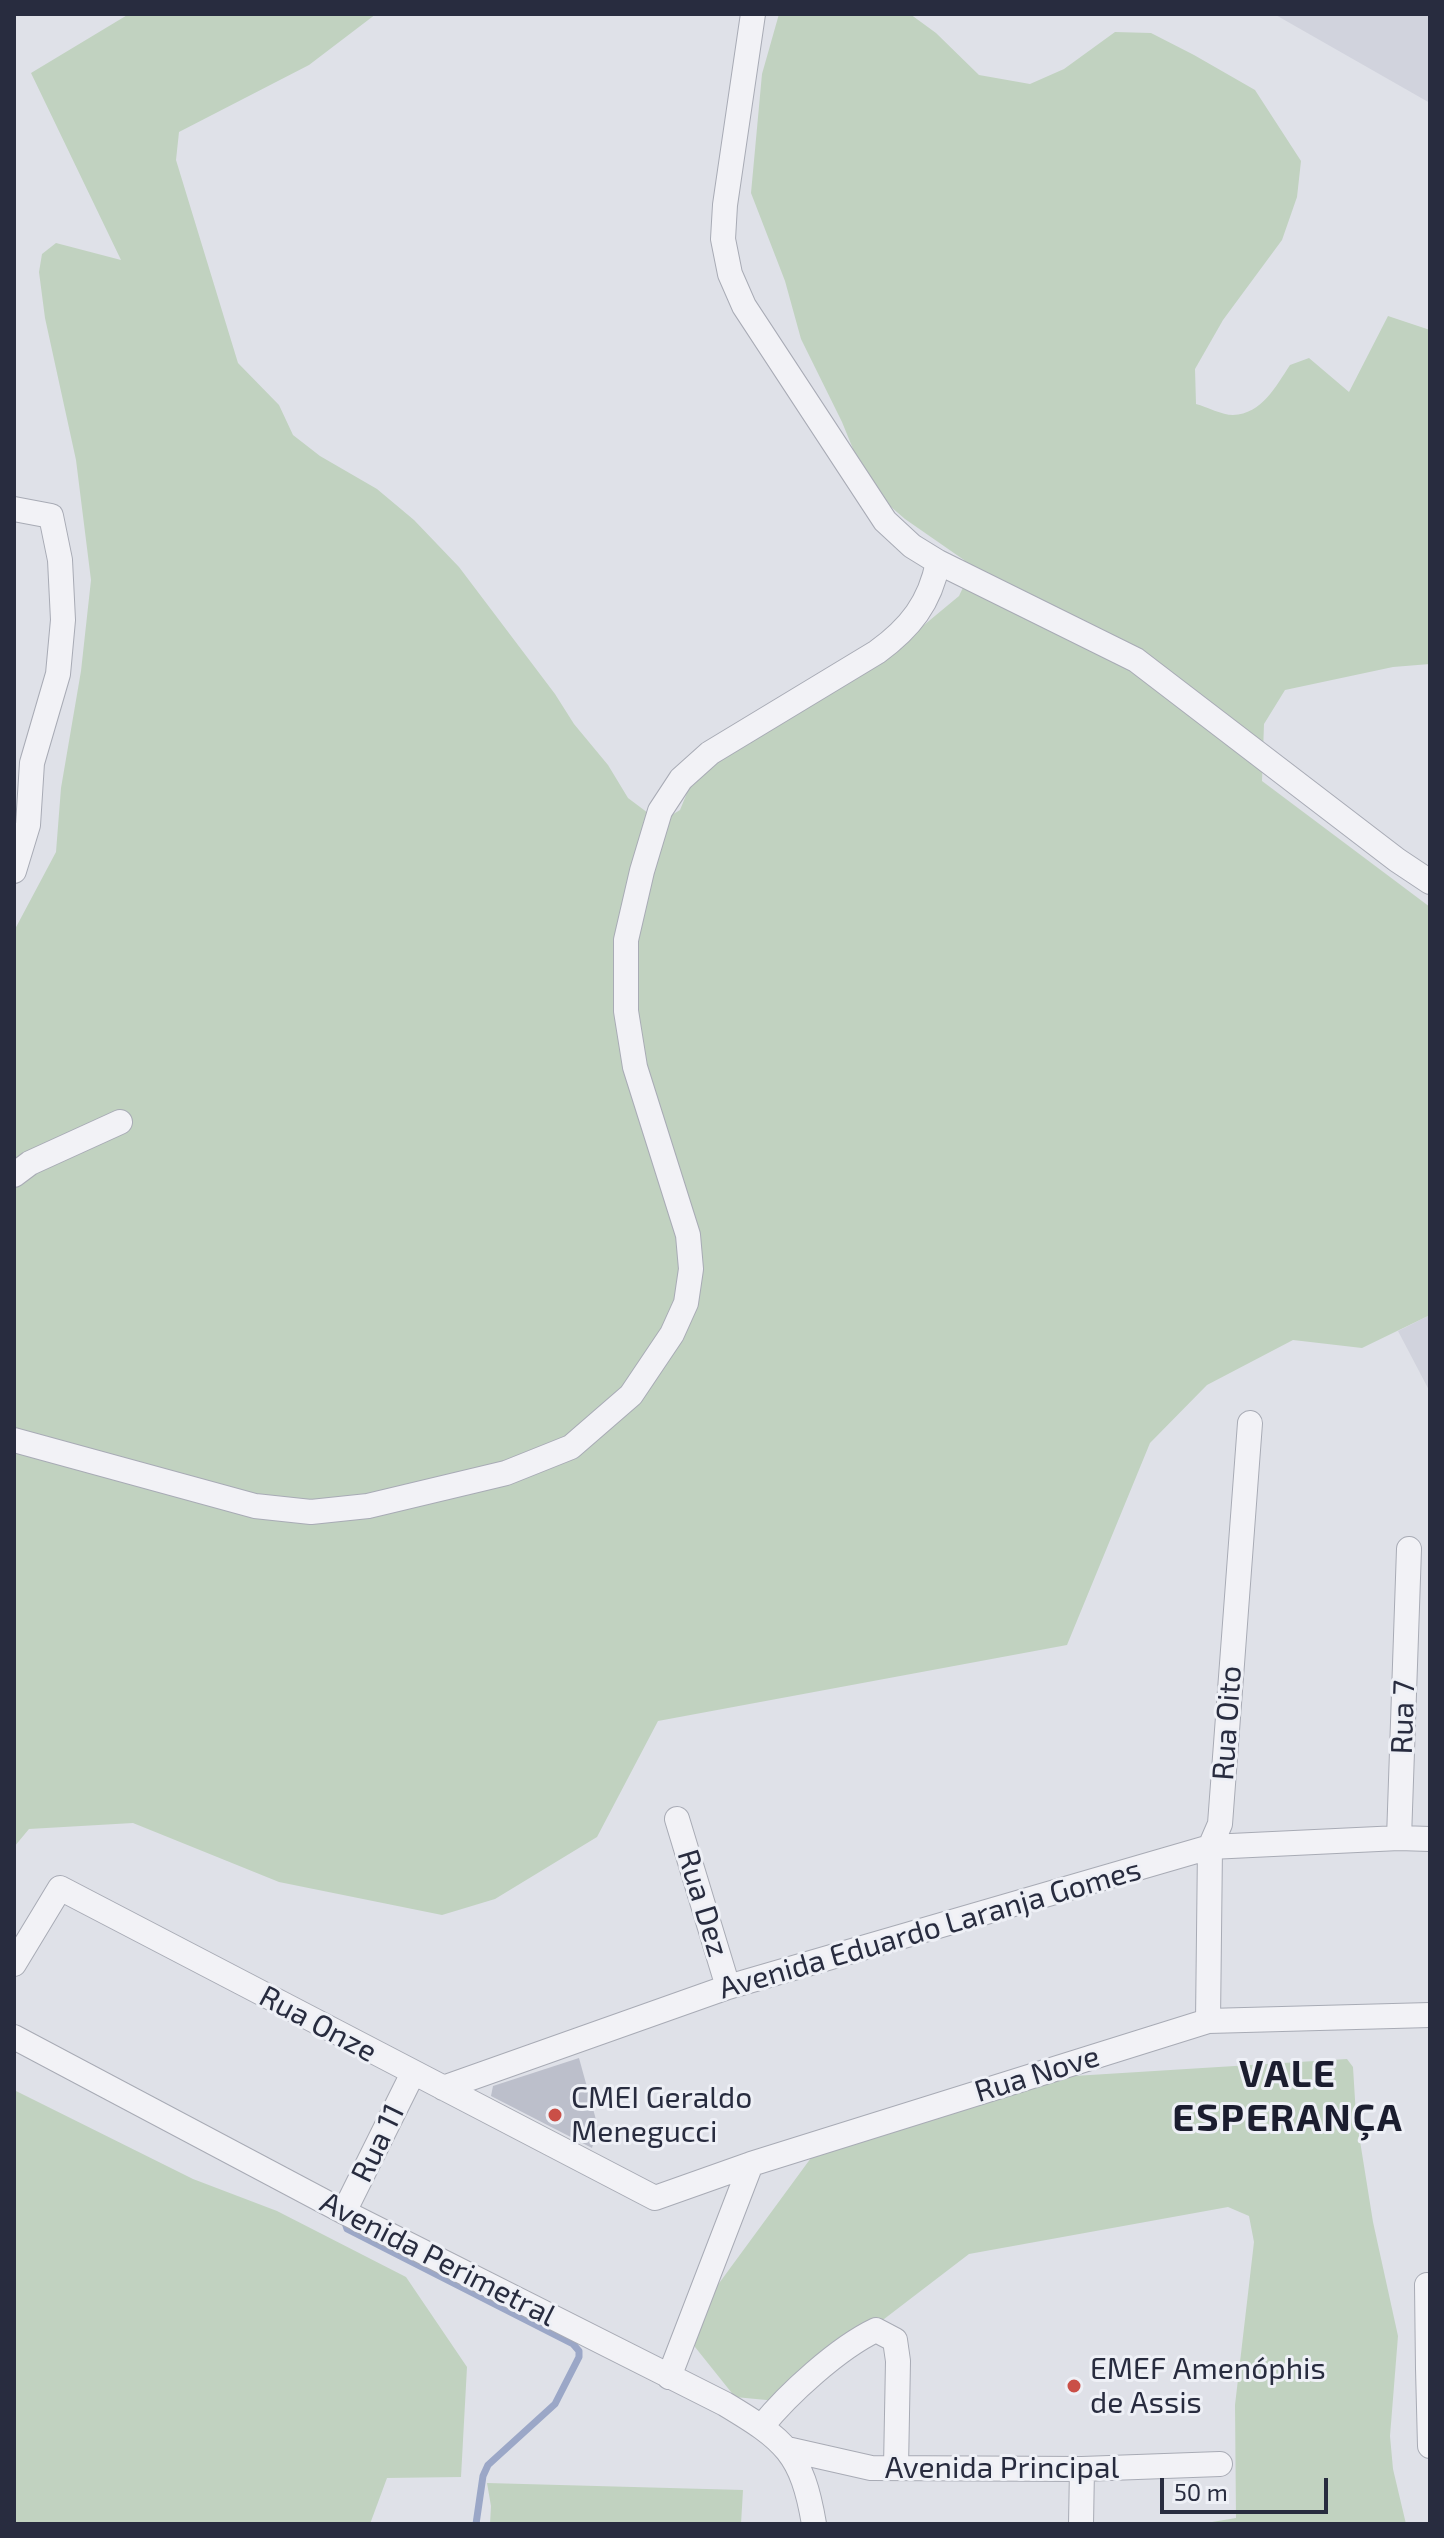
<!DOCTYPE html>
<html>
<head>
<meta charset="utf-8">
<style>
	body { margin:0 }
	#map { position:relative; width:1444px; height:2538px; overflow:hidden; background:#dfe1e8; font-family:"Exo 2",sans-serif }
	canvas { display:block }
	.frame { position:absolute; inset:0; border:16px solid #282c3f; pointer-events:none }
	.scale { position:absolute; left:1160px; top:2478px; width:168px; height:36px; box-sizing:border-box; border:4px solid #282c3f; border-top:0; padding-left:10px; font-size:24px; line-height:28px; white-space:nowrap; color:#282c3f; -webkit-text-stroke:6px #eef0f6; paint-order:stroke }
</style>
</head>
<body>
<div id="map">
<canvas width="1444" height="2538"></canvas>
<div class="frame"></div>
<div class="scale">50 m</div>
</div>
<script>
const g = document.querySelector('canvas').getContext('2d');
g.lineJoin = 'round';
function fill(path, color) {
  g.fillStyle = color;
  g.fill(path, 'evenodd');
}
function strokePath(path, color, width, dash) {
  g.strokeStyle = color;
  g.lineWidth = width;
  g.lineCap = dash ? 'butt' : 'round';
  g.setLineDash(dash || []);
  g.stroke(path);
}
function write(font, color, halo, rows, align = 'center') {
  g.font = font + ' "Exo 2",sans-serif';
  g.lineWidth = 6;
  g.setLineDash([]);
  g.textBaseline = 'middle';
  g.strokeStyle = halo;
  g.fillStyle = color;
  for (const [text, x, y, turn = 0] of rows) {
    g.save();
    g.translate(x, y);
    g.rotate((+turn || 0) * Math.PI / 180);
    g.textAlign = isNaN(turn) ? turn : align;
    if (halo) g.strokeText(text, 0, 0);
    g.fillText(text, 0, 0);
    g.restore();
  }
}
fill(new Path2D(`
	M1274,14H1430V103Z
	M1430,1315V1392L1398,1331Z`), '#d1d3dd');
fill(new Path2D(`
	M129,14H376L309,65L179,132L176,160L238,363L279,405L293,435L320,456L377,489L414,520L459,567L555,694L574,724L608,765L628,798L660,822L680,810L698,766L918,630L959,596L969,575L964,560L905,519L869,488L842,422L801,339L785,281L751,193L762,74L779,14H910L936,33L979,75L1030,84L1064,69L1115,32L1151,33L1194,55L1255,90L1301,161L1297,197L1282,240L1223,320L1195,369L1196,404C1207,407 1222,415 1233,415C1262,414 1276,386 1290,365L1309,358L1349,392L1388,316L1430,330V664L1393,667L1285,690L1264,724L1262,781L1430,907V1315L1362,1348L1293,1340L1207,1385L1150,1443L1067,1645L658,1721L597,1837L495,1899L442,1915L279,1882L133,1823L29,1829L14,1847V931L56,852L61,788L81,671L91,580L76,460L45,318L39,272L42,254L56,243L121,260L31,73Z
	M1347,2059L1353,2067L1356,2116L1373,2222L1398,2336L1390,2436L1393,2469L1406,2524H1200L1236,2518L1235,2405L1254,2242L1249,2216L1228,2207L969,2254L777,2401L735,2397L695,2347V2316L819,2147L1058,2077Z
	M14,2090L193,2179L277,2211L406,2277L467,2367L461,2477L387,2478L370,2524H14Z
	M487,2483L743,2490L741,2524H490L491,2506Z`), '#c1d2c0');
strokePath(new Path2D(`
	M343,2217L347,2229L573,2344L579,2351V2357L555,2404L488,2465L483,2476L476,2524`), '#9ba7c7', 7);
fill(new Path2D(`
	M579,2058L598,2127L592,2148L491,2096L493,2086Z`), '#bcbfcb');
const minor = new Path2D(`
	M753,14L725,205L723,239L730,274L744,306L885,521L912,546L938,562L1136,660L1397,860L1430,882
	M14,509L51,516L60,560L63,620L58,674L32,763L28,825L14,871
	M14,1175L30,1163L120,1122
	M14,1440L255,1506L311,1512L368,1506L506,1473L571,1447L631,1395L672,1334L686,1303L691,1269L688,1235L635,1067L626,1011V940L642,871L660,811L681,779L710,753L877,652C910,628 930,603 938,562
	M677,1819L728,1987
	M1399,1838L1409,1549
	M14,1964L60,1888L655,2198L751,2164L1208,2021L1430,2015
	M1208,2021L1210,1847L1220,1824L1250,1423
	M14,2037L344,2212L725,2404C785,2440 802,2453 814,2524
	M443,2088L728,1987L1210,1847L1399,1838L1430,1839
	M344,2212L413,2073
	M1427,2285L1428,2369H1430
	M1428,2369L1430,2446
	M669,2377L751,2164
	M762,2426C788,2394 838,2348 876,2330L895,2340L898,2361L896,2467
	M787,2449L871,2468L1082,2469L1220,2464
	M1081,2524L1082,2469`);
strokePath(minor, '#a8abb5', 26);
strokePath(minor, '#f2f2f6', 24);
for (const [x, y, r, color] of [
	[555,2115,8,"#ca4f47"],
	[1074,2386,8,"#ca4f47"]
]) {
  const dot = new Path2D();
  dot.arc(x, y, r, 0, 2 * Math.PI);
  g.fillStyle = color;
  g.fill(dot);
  strokePath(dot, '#eef0f6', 3);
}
write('30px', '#282c3f', '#eef0f6', [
	["Rua 7",1403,1717,-88],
	["Rua Oito",1227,1723,-86],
	["Rua Dez",703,1903,73],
	["Avenida Eduardo Laranja Gomes",930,1929,-16],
	["Rua Onze",318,2024,28],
	["Rua Nove",1037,2074,-17],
	["Rua 11",378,2143,-64],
	["Avenida Perimetral",438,2259,27],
	["Avenida Principal",1002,2468]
]);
write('30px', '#282c3f', '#eef0f6', [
	["CMEI Geraldo",571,2098],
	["Menegucci",571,2132],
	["EMEF Amenóphis",1090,2369],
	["de Assis",1090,2403]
], 'left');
g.letterSpacing = '2px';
write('bold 38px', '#1b1d2f', '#eef0f6', [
	["VALE",1288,2074],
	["ESPERANÇA",1288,2118]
]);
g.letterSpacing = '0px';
</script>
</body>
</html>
